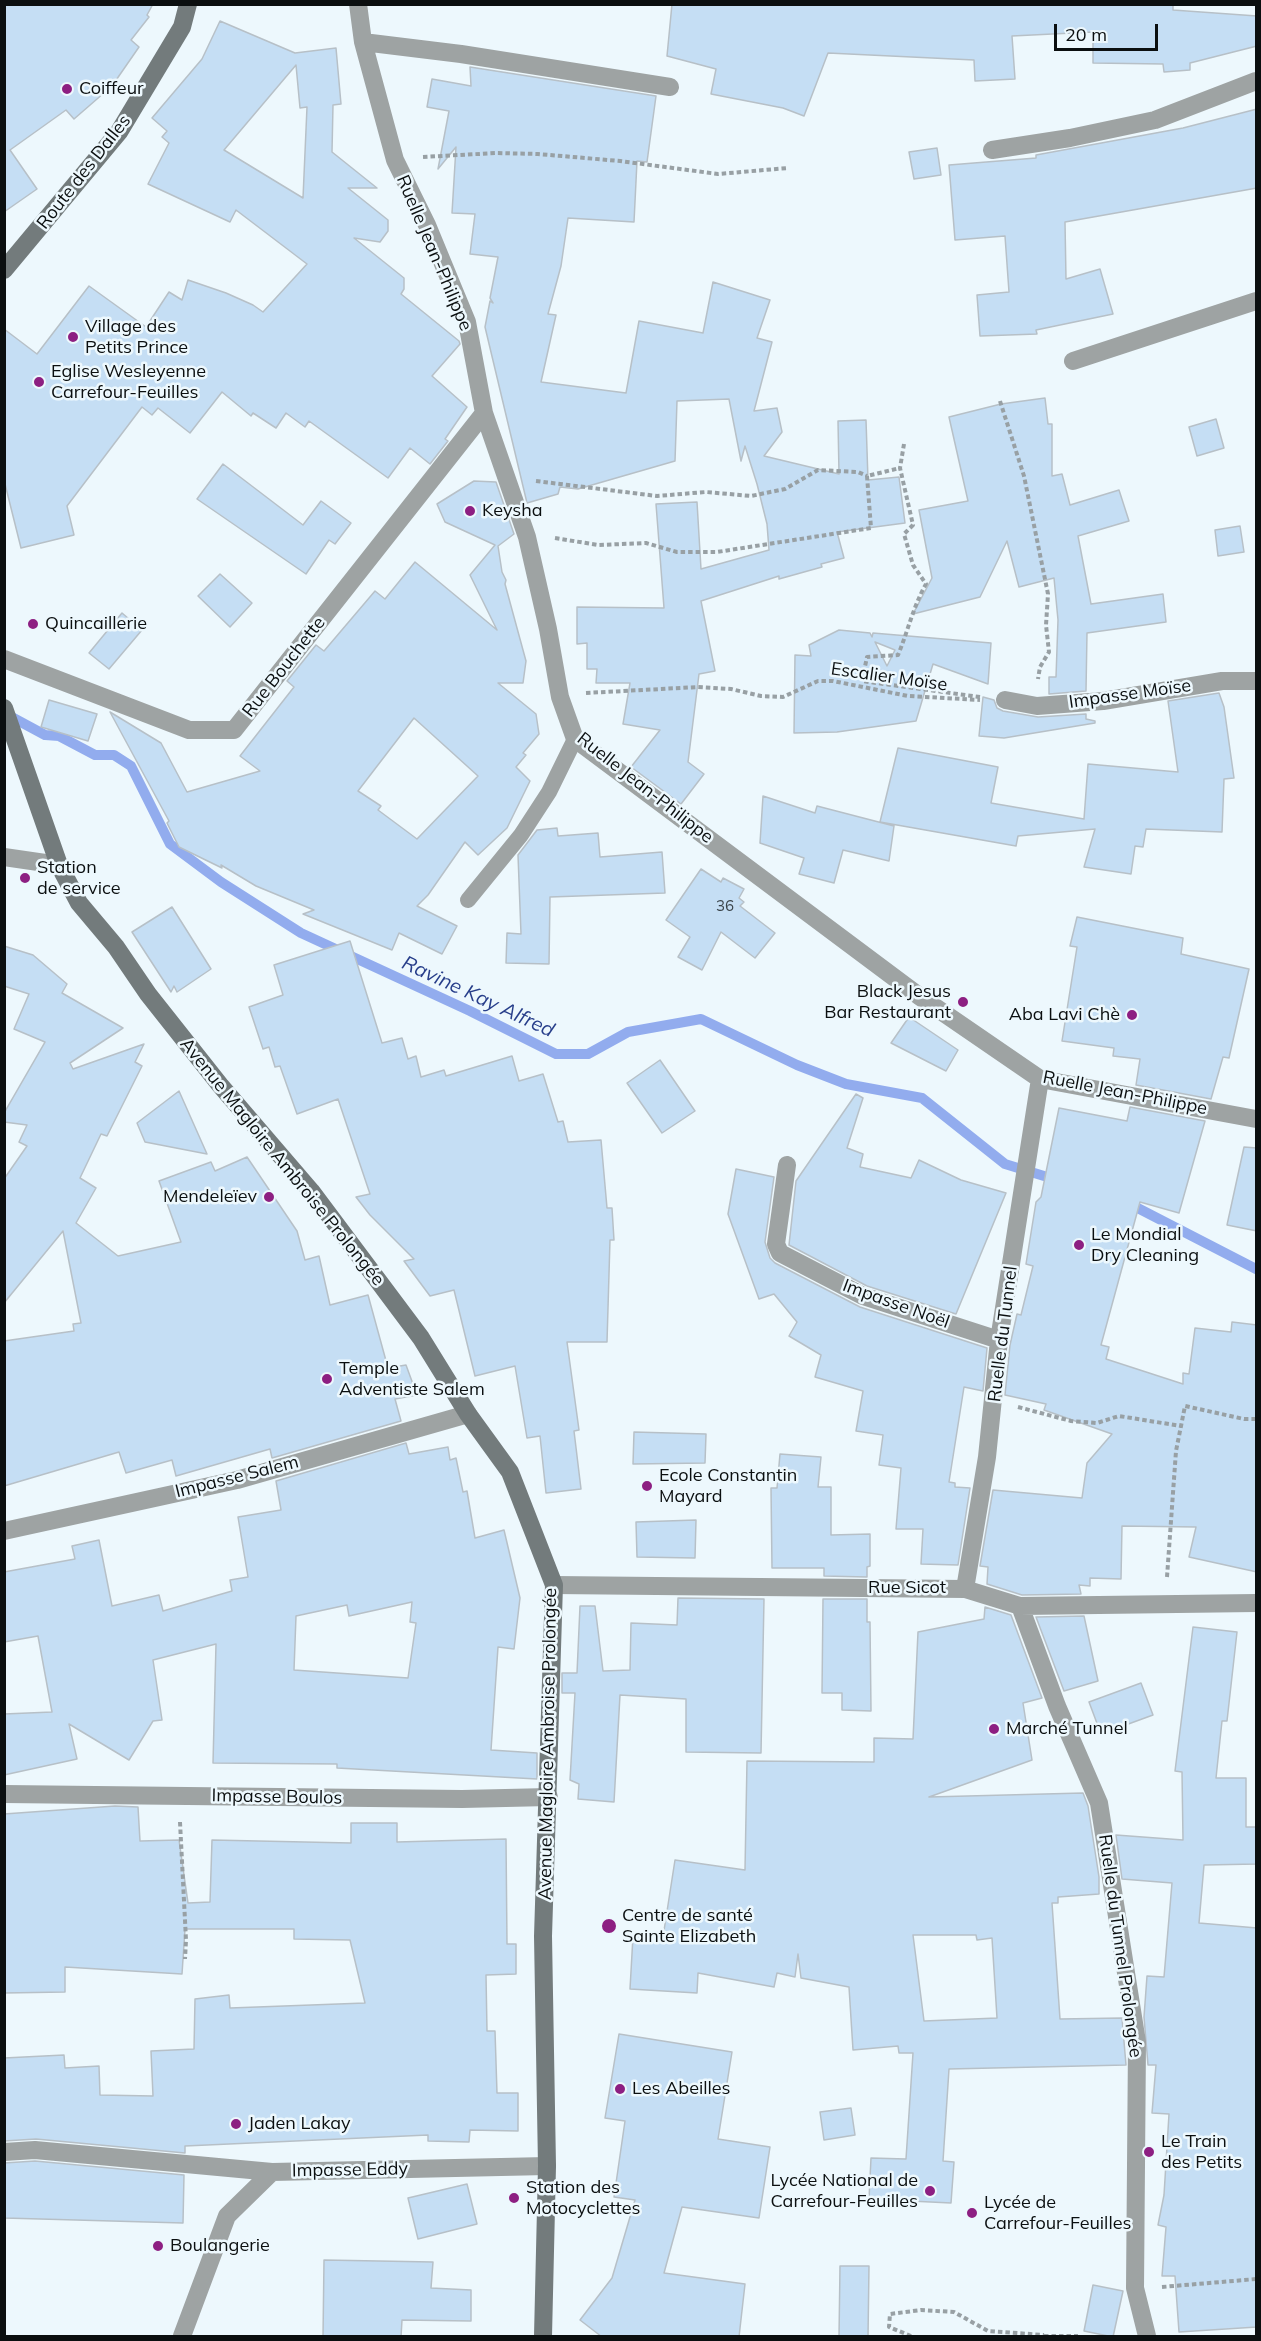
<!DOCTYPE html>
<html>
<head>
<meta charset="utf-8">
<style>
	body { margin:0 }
	#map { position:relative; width:1261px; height:2341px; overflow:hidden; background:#edf8fd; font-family:Mulish,sans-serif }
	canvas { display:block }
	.frame { position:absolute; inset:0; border:6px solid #0b0f10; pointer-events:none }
	.scale { position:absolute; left:1054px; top:24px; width:104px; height:27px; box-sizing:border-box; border:3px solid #0b0f10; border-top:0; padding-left:8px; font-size:18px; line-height:21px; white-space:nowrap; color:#0b0f10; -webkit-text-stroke:4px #edf8fd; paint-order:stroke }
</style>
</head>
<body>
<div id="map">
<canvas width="1261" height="2341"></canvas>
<div class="frame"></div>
<div class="scale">20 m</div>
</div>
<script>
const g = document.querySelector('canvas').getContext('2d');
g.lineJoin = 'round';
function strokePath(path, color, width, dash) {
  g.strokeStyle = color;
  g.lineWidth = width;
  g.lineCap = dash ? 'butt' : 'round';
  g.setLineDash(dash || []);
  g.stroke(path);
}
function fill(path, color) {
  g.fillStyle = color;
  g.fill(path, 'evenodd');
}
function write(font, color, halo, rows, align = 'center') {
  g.font = font + ' Mulish,sans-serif';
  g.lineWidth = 5;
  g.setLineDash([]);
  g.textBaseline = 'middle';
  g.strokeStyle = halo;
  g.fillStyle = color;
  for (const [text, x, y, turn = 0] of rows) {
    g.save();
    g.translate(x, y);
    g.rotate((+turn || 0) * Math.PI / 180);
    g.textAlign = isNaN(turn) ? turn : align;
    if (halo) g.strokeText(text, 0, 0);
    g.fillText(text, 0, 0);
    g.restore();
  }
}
strokePath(new Path2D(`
	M6,714L45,735L59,736L95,755H114L131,766L170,844L221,882L301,933L470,1011L556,1054H588L628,1032L701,1019L797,1065L846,1084L922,1098L1005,1164L1057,1180
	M1126,1202L1256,1269`), '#92acee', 10);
const building = new Path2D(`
	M4,4H153L147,15L149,17L131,40L139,47L112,86L74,119L66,110L10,150L37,189L4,212Z
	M672,4H1173V10L1257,16V46L1190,63V70L1164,72L1163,64L1093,63V32L1012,36L1015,79L975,81L974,60L828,53L804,116L783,108L711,94L716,69L667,56Z
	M220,21L295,53L336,48L341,104L333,105L332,152L377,188H348L388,220V231L380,242L354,238L404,278V289L401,294L459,341L460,344L432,376L467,407L445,439L448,441L430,464L410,448L388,478L309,421L305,427L286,413L276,428L253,413L251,416L222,392L190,433L158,408L152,415L142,407L67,506L74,535L21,548L4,480V329L37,354L89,286L146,327L169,292L182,300L188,280L226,293L253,305L263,312L307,264L236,210L230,222L148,184L169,143L162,137L167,131L152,118L202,59ZM296,65L300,108L307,107L303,198L224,150Z
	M470,67L656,96L647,162L637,161L634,222L568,218L561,266L548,314L556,315L541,382L626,393L639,321L703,333L713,282L770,300L757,338L772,342L754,411L777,408L782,432L764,456L839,474L838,421L866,420L868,480L899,477L905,523L837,532L844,558L821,564L822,567L779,579V576L701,601L715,671L699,674L688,762L704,774L681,804L631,767L660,730L623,724L630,683H596L597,669H587V643L577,644V607L664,608L656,504L697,502L701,569L769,550L767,524L757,484L745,446L741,461L729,399L677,401L675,461L578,489L560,487L558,494L527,503L485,327L490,301L493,303L490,298L498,257L470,254L475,214L452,213L456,147L438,169L449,111L427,107L432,79L471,86Z
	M1257,109V188L1065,222L1066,279L1100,269L1113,314L1036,330L1037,334L980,336L977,295L1009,292L1005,236L955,240L949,165L1036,158V155L1183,128Z
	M937,148L941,175L914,179L909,152Z
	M1045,398L1048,424H1052V476L1062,474L1070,505L1119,490L1129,521L1078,536L1091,604L1163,594L1166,622L1087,633L1086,691L1049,694V677H1056L1058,620L1054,578L1019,587L1007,541L980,597L913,614L932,578L919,510L968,501L949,417L1001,404Z
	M1216,419L1224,448L1197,456L1189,427Z
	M223,464L303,525L321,501L351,523L335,544L329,540L306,574L197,499Z
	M474,481L496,482L514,534L498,546L502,572L506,580L505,584L526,661L523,683H498L536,714L539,734L523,753L526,755L516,767L530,781L507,828L478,855L465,842L428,895L417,906L457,926L442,954L399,933L392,950L303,914L314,910L256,886L221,865L222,868L179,847L167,823L169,821L110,712L161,743L187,792L260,771L240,756L294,687L287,681L316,645L324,651L375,591L385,599L415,562L497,630L470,575L495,545L445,522L437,504ZM414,718L478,776L417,839L378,810L381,806L358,791Z
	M1240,526L1244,552L1218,556L1215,530Z
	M220,574L252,603L230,627L198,596Z
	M122,613L142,630L109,669L89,653Z
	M839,630L870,633L872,637L873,633L991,643L988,684L933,664L916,721L837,732L794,733L795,655L811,656L809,645ZM875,642L895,650L887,666Z
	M1219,693L1224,707L1234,778L1224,779L1222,832L1146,829L1143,847L1135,846L1131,874L1084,867L1095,829L1018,836L1016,846L880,822L898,748L998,767L991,803L1084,819L1088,764L1178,772L1168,701Z
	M983,697L994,700L997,708L1003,711L1038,717L1086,714V719L1095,721V723L1004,738L979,736Z
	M49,700L97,714L88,741L41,727Z
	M763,796L815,813L817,806L894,826L889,861L843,850L834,883L799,874L804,858L760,843Z
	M557,828L558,836L598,833L600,857L662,852L665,893L550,897L549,964L506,963L507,933L521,934L518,855L537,830Z
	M701,869L721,882L723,878L744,889L739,898L744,902L740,906L775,933L755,958L721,932L702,970L678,957L690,937L666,920Z
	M172,907L211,969L177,992L174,986L171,992L132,932Z
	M1077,917L1183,938L1181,954L1249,969L1229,1058L1223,1057L1211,1099L1136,1085L1140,1059L1113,1056L1114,1048L1062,1041L1077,947L1070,946Z
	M350,941L382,1043L402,1038L408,1059L416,1056L421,1077L444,1070L446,1076L512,1056L519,1081L543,1074L558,1122L563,1121L568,1142L601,1140L607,1208H612L614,1240H610L607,1342H567L579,1430L574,1431L581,1489L546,1493L540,1436L527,1438L515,1366L475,1376L454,1290L430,1296L404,1261L414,1259L370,1215L356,1197L370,1194L338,1099L297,1114L280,1066L275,1067L269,1047L263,1049L249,1007L283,995L274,965Z
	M4,946L33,955L67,984L62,993L123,1028L70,1063L73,1069L144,1044L135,1062L142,1066L107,1136L101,1134L80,1178L96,1188L76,1223L118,1256L181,1242L159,1181L211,1162L215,1171L247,1157L297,1231L305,1260L319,1256L330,1305L368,1295L388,1368L406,1365L417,1395L395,1399L401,1421L272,1458L270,1449L176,1476L172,1460L126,1473L119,1452L4,1486V1341L74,1331L73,1324L81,1323L63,1231L4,1303V1179L27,1146L19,1142L27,1125L4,1122V1113L45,1042L14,1029L29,994L4,986Z
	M909,1017L958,1050L946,1071L891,1043Z
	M660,1060L695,1111L662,1133L627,1083Z
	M179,1091L207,1154L145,1142L137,1123Z
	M856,1094L863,1098L847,1148L863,1154L860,1167L911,1178L919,1160L961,1180L1006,1193L956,1314L867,1286L789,1245L796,1181Z
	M1130,1107L1205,1121L1179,1213L1140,1202L1101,1345L1109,1347L1106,1359L1183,1384V1373L1189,1374L1195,1328L1231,1332L1232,1322L1257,1325V1572L1189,1557L1196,1527L1122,1526L1121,1579L1090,1578V1586L1079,1585L1081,1594L1022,1595L987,1584L988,1567L980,1566L993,1490L1082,1498L1087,1463L1112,1434L1044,1410L1046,1404L1005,1395L1010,1345L1017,1314L1021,1315L1033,1266L1026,1264L1036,1202L1041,1197L1059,1108L1127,1121Z
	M1244,1147L1257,1148V1231L1227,1225Z
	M736,1169L774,1177L765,1242L770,1258L775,1263L860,1307L987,1348L983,1391L964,1387L949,1482L955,1483V1487L970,1488L958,1565L921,1564L923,1529H896L901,1468L879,1465L883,1435L856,1431L863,1391L815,1377L821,1355L789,1336L797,1322L774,1294L759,1299L728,1214Z
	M634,1432L706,1434L705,1463L633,1464Z
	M406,1443L409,1454L448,1447L450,1460L456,1458L463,1492L467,1491L475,1538L504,1530L520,1598L514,1649L498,1647L491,1750L537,1753V1779L337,1768V1764L213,1763L216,1644L153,1660L162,1720L153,1721L129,1760L69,1724L77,1759L4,1775V1714L52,1712L38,1636L4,1642V1572L75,1559L72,1546L99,1540L112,1606L159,1595L163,1611L232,1591L230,1580L248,1577L238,1517L281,1510L276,1481ZM412,1602L410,1622L416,1623L408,1678L294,1670L296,1616L347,1605L349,1616Z
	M780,1454L821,1457L818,1487H831V1535L870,1534V1566L867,1567V1577L824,1576V1568H772L771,1488H777Z
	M696,1520L695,1558L637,1557L636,1522Z
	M678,1598L764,1599L761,1753L686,1752V1699L620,1695L614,1802L578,1799L579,1784L570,1780L575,1693H562V1673H577L580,1606H595L603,1671L630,1670L631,1623L677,1625Z
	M823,1599H867V1622H870L871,1711L842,1710V1693H822Z
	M985,1607L1011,1615L1042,1698L1023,1703L1032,1760L929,1797L1083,1793L1088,1806L1099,1877V1894L1058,1897V1903H1052L1060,2019L1122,2018L1126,2065L949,2069L943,2161L954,2162L951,2203L869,2199L871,2158L906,2159L913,2053H899L898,2046L853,2050L849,1987L801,1978L798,1954L795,1977L777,1973L774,1987L698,1973L697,1993L630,1989L633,1936L663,1937L675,1860L745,1870L747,1761L874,1762V1738L913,1739L918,1632L984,1619ZM913,1935H976L977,1940L992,1938L997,2018L924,2021Z
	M1084,1616L1098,1681L1064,1691L1036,1617Z
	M1193,1627L1237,1632L1227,1721H1222L1216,1778H1246V1827H1257V1864L1204,1865L1199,1923L1257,1928V2327L1179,2332L1175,2276H1162L1166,2227L1158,2225L1164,2195L1169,2114L1152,2113L1156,2065H1148L1144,2017L1147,1976L1164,1977L1172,1883L1122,1879L1116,1835L1183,1840L1182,1772L1175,1771Z
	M1141,1683L1153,1715L1101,1734L1089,1702Z
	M115,1806L138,1807L140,1841L179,1840L188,1903L210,1902L212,1840L351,1843V1823H397V1842L506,1839L507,1944H516V1974L486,1975L487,2031H495L497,2093H518V2131L470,2130L469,2142L428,2141V2135L185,2146V2153L36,2139L4,2141V2058L64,2055L65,2068L99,2066L100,2095L153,2096L151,2051L194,2049L195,1999L229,1995L230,2008L365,2003L350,1940L294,1939V1929H185L182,1974L65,1967V1992L4,1993V1814Z
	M619,2034L732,2052L718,2139L770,2147L759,2218L682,2207L664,2273L745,2284L739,2337H602L580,2320L612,2278L635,2200L614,2197L625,2121L605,2118Z
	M851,2108L855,2135L824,2140L820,2112Z
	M35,2161L184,2175L183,2223L4,2218V2163Z
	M467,2184L477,2224L418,2239L408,2198Z
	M324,2260L433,2262L431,2288L471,2290V2321L402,2320L401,2337H323Z
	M840,2266H869L868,2337H839Z
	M1093,2285L1123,2291L1113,2337L1084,2331Z`);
fill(building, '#c5def4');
strokePath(building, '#b7c0c7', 1.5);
strokePath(new Path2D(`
	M423,157L496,153L538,154L620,161L718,174L788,168
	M1000,401L1024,476L1048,594L1046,625L1049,652L1040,667L1038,679
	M904,444L900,468L913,525L904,534L913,565L926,584C913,607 908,631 898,655L867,657L862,681L980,697
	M536,481L657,496L706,492L751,496L785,489L818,470L858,472L867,476
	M555,538L598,545L646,543L677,552H717L871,528L867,476L900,468
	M586,693L698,687L731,689L761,696L783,697L818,681H833L908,696L980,700
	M1018,1407L1071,1421L1097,1423L1119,1416L1181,1426L1185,1406L1244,1419H1256
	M1167,1577L1176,1451L1181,1426
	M180,1822L186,1940L185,1959
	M1162,2287L1256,2279
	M911,2336L889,2327L890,2314L921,2310L954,2312L988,2331L1044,2335
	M1044,2336H1078`), '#98a0a4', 4, [4.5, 3]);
strokePath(new Path2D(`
	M468,900L521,835L549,792L575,739`), '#9ea3a3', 16);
strokePath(new Path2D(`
	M358,4L363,42L395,160L427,225L467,322L484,413L527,537L548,629L560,697L575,739L919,996L1040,1079L1256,1119
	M363,42L461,54L670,87
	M992,150L1070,138L1155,120L1256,81
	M1073,361L1256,301
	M4,659L189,730H234L484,413
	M1005,700L1037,706L1103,701L1222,681H1256
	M4,857L59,865
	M787,1165L776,1244L780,1253L863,1296L999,1340
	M4,1531L237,1480L468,1414
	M554,1585L965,1589L1020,1606L1256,1603
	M965,1589L987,1457L999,1340L1040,1079
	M1020,1606L1057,1706L1099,1803L1137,2042L1135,2288L1147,2336
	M4,1794L462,1799L549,1797
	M4,2152L35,2150L272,2172L547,2166
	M182,2336L227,2216L272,2172`), '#9ea3a3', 18);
strokePath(new Path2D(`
	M4,270L119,132L182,27L188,4
	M4,708L59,865L79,903L116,947L148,994L220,1085L311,1191L421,1338L468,1414L510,1472L554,1585L543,1936L547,2166L543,2336`), '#737b7c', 18);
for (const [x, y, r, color] of [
	[67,89,6,"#8d1f82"],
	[73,337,6,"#8d1f82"],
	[39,382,6,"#8d1f82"],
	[470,511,6,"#8d1f82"],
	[33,624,6,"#8d1f82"],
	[25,878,6,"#8d1f82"],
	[963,1002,6,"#8d1f82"],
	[1132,1015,6,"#8d1f82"],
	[269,1197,6,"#8d1f82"],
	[1079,1245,6,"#8d1f82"],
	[327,1379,6,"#8d1f82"],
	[647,1486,6,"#8d1f82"],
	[994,1729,6,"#8d1f82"],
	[609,1926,8,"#8d1f82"],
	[620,2089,6,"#8d1f82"],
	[236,2124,6,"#8d1f82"],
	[1149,2152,6,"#8d1f82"],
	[930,2191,6,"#8d1f82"],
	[514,2198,6,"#8d1f82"],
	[972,2213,6,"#8d1f82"],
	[158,2246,6,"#8d1f82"]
]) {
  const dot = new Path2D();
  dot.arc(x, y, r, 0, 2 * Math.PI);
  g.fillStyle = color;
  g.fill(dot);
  strokePath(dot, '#edf8fd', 2);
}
write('15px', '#3a4349', null, [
	["36",725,906]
]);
write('18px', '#0b0f10', '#edf8fd', [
	["Coiffeur",79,89],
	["Village des",85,327],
	["Petits Prince",85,348],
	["Eglise Wesleyenne",51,372],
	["Carrefour-Feuilles",51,393],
	["Keysha",482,511],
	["Quincaillerie",45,624],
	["Station",37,868],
	["de service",37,889],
	["Black Jesus",951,992,"right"],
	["Bar Restaurant",951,1013,"right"],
	["Aba Lavi Chè",1120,1015,"right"],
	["Mendeleïev",257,1197,"right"],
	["Le Mondial",1091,1235],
	["Dry Cleaning",1091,1256],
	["Temple",339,1369],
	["Adventiste Salem",339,1390],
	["Ecole Constantin",659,1476],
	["Mayard",659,1497],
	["Marché Tunnel",1006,1729],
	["Centre de santé",622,1916],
	["Sainte Elizabeth",622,1937],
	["Les Abeilles",632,2089],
	["Jaden Lakay",248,2124],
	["Le Train",1161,2142],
	["des Petits",1161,2163],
	["Lycée National de",918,2181,"right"],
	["Carrefour-Feuilles",918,2202,"right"],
	["Station des",526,2188],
	["Motocyclettes",526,2209],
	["Lycée de",984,2203],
	["Carrefour-Feuilles",984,2224],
	["Boulangerie",170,2246]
], 'left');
write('18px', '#0b0f10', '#edf8fd', [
	["Route des Dalles",84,172,-52],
	["Ruelle Jean-Philippe",434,253,67],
	["Rue Bouchette",284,667,-52],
	["Escalier Moïse",889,677,8],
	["Impasse Moïse",1130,694,-8],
	["Ruelle Jean-Philippe",645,788,38],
	["Ruelle Jean-Philippe",1125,1093,11],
	["Avenue Magloire Ambroise Prolongée",282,1162,51],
	["Impasse Noël",896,1304,20],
	["Ruelle du Tunnel",1003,1334,-83],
	["Impasse Salem",237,1477,-14],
	["Rue Sicot",907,1588],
	["Avenue Magloire Ambroise Prolongée",548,1744,-89],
	["Impasse Boulos",277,1797,1],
	["Ruelle du Tunnel Prolongée",1120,1946,82],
	["Impasse Eddy",350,2170,-1]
]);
write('italic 20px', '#273e8a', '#edf8fd', [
	["Ravine Kay Alfred",478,997,25]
]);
</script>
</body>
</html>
